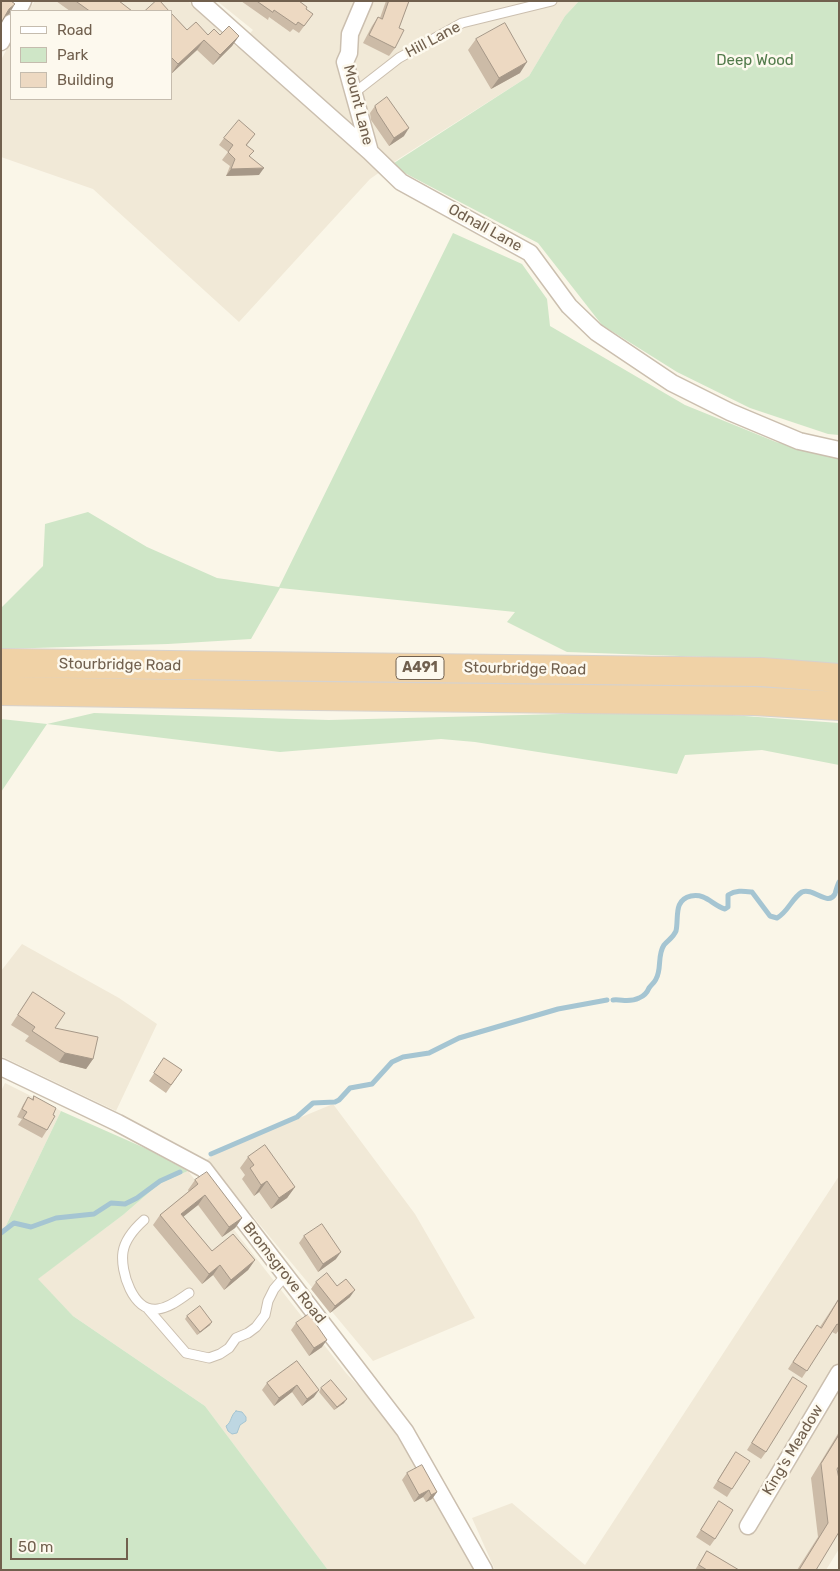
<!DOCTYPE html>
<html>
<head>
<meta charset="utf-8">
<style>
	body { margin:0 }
	#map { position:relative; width:840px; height:1571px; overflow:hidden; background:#faf6e8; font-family:Rubik,sans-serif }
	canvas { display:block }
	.frame { position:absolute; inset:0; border:2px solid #71604e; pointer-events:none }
	.legend { position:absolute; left:10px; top:10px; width:162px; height:90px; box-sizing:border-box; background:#fdf9ee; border:1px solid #c5bcae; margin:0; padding:6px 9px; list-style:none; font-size:15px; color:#71604e }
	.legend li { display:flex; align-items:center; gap:10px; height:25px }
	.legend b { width:25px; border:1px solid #c5bcae }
	.scale { position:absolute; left:10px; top:1538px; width:118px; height:22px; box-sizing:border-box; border:2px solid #71604e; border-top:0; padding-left:6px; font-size:15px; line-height:18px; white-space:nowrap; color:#71604e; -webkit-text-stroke:4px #fdf9ee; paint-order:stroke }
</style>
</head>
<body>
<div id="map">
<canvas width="840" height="1571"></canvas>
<div class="frame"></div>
<ul class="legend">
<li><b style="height:6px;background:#fff"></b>Road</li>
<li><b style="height:14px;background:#cfe6c7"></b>Park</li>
<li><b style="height:14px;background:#edd9c2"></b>Building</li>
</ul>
<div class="scale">50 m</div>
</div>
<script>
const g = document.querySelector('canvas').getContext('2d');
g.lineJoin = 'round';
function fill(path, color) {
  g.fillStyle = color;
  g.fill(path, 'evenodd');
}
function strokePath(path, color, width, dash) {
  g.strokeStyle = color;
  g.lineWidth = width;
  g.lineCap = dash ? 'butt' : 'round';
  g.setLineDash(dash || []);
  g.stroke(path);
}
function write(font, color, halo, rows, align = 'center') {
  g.font = font + ' Rubik,sans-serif';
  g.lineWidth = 5;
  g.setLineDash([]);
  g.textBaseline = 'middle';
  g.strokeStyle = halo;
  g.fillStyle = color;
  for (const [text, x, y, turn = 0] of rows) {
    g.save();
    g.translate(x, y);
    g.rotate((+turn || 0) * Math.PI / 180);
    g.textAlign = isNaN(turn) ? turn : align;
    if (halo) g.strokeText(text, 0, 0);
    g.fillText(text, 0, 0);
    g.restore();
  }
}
fill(new Path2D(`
	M35,1H188L237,47L253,30L217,1H579L565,16L529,76L400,158L370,179L239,322L93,189L1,157V60L11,41V99H171V11H28Z
	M22,944L119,998L157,1024L116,1111L1,1056V971Z
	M5,1083L61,1111L1,1236V1091Z
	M333,1104L415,1214L475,1318L373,1361L206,1160L224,1149Z
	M188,1171L346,1373L382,1411L457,1536L474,1570H328L205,1406L73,1316L37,1279L123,1215L159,1184Z
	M839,1176V1477L836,1482L839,1500V1549L826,1570H495L472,1518L512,1503L585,1565Z`), '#f1e9d7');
fill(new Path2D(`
	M579,1H839V435L828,434L750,408L677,372L602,325L538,243L399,170L394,163L529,76L565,16Z
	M453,233L522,264L547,299L550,326L685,405L776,442L839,459V668L765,659L567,652L507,622L515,612L280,588L251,639L168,644L1,649V608L43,566L45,524L88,512L147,547L217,578L279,587Z
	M677,711L839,723V765L762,750L685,755L677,774L475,742L441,739L280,752L47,724L1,792V719L47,724L94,713L329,720Z
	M61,1111L147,1149L188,1171L159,1184L123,1215L38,1279L73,1316L205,1406L328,1570H1V1236Z`), '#cfe6c7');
const water = new Path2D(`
	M236,1411L242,1412L246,1417V1421L240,1425L237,1433L232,1434L228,1431L226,1426C232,1422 230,1416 236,1411Z`);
fill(water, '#bed7e2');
strokePath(water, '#a5c5d2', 1);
strokePath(new Path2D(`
	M613,1000C622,999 629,1003 639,998C644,996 647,993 649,988C651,985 655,982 656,979C662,969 657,955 664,945C668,940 673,938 676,931C679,918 673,900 691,896C706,893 712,905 725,909L728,907V895C736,890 743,891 752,892L770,916L777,918C788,912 792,898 802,892C813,887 828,907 835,894C836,890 837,886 839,882
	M211,1154L297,1117L313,1103L335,1102L339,1100L350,1088L372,1084L392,1062L403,1057L429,1053L459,1038L558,1009L607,1000
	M1,1233L14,1223L31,1227L56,1218L94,1214L111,1203L125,1204L137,1198L160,1181L180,1172`), '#a5c5d2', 5);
const service = new Path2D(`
	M354,93L399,58L462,23L552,1
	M144,1220C134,1229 125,1239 123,1252C120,1271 133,1313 158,1309C169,1308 180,1299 189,1293
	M148,1309L186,1353L209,1358L220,1354L229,1348L236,1338L248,1333L256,1327L265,1315L268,1301L274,1289L286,1275`);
const minor = new Path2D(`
	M200,1L370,152L401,182L530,253L569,306L596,332L672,383L730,412L799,441L839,450
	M364,1L350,34L349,53L345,62L370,152
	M18,11L23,1
	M1,42L11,23
	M1,1067L118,1123L204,1169L405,1431L484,1570
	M748,1526L839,1373`);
const trunk = new Path2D(`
	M1,663L762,672L839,678
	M1,691L314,696L754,701L839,706`);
strokePath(service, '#cbbfaf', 11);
strokePath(minor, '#cbbfaf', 19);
strokePath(trunk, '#d7d2cd', 30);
strokePath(service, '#fff', 9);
strokePath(minor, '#fff', 16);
strokePath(trunk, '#f0d2a6', 28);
fill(new Path2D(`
	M56,1H119L132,11H70Z
	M241,1H299L306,9L313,14L299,33L293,29L290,32L269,17L268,20Z
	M386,1H409L399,28L395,48L389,56L363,43L372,26L378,17L380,18Z
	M171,13L187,30L208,35H220L239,36L232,46L213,65L197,50L171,74Z
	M476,39L520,73L491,89L468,50Z
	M375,106L404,136L389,146L371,120L370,113Z
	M255,134L247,145L250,156L259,175L226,176L230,166L222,160L228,152L219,145L224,138Z
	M33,992L55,1028L93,1059L86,1069L59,1062L25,1041L29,1036L11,1025Z
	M164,1058L182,1070L166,1093L149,1081Z
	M34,1096L53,1115L47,1130L42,1138L18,1125L22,1119L17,1117L23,1105L28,1097L32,1099Z
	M248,1157L295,1187L287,1198L271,1209L259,1192L254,1196L242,1179L245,1175L240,1168Z
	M195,1180L242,1218L235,1228L222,1237L198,1205L183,1217L212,1251L255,1260L248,1270L224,1290L213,1275L202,1284L153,1225L160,1215L189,1192L188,1190Z
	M304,1236L336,1259L318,1272L299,1243Z
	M316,1282L337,1286L350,1297L330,1313L311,1289Z
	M839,1298V1330L836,1334L832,1332L802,1378L788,1369L812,1332L820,1327Z
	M187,1316L210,1325L197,1335L185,1319Z
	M296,1323L322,1347L309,1356L291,1330Z
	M297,1361L314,1397L302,1406L292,1392L274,1406L262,1390L267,1383Z
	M793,1377L766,1452L761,1459L747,1450Z
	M321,1388L344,1403L334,1410L319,1392Z
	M839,1432V1466L837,1469L839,1479L816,1570H797L818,1537L811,1478Z
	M731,1459L732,1489L727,1497L713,1488Z
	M407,1473L437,1492L432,1499L426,1502L423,1497L414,1502L402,1480Z
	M714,1509L715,1539L710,1546L696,1537Z
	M707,1551L739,1570H695Z`), '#ccbba7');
fill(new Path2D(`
	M15,4L9,14L2,18L9,9Z
	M239,36L232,46L213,65L220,55Z
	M204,40L197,50L171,74L178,64Z
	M527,62L520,73L491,89L499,78Z
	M409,128L404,136L389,146L394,138Z
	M264,168L259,175L226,176L231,169Z
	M65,1053L93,1059L86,1069L59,1062Z
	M267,1181L259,1192L254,1196L261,1185Z
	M295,1187L287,1198L271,1209L279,1198Z
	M205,1195L198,1205L174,1224L181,1214Z
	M242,1218L235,1228L222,1237L229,1227Z
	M341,1252L336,1259L318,1272L323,1264Z
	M255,1260L248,1270L224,1290L231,1280Z
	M220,1265L213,1275L202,1284L209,1274Z
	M355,1290L350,1297L330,1313L335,1306Z
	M212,1322L210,1325L197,1335L200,1332Z
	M327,1340L322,1347L309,1356L314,1348Z
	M297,1385L292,1392L274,1406L279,1398Z
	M319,1390L314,1397L302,1406L307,1399Z
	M347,1399L344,1403L334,1410L337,1407Z
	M429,1490L423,1497L414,1502L419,1495Z
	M437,1492L432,1499L426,1502L431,1495Z`), '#a69888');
const building = new Path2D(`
	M1,1H11L15,4L9,9L1,23Z
	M76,1H119L132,11H90Z
	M156,1H160L169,11H145Z
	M257,1H299L307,7L306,9L313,14L304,26L298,22L296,25L274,10L273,12Z
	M389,1H409L399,28L404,30L395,48L369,35L378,17L382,19Z
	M171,13L187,30L196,22L208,35L214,29L220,35L229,26L239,36L220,55L204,40L178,64L171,57Z
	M505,23L527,62L499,78L476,39Z
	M387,97L409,128L394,138L377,112L375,106Z
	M239,120L255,134L246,145L254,151L249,156L264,168L231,169L235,159L228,152L233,145L224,138Z
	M33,992L65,1013L55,1028L98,1037L93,1059L65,1053L32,1031L35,1027L18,1015Z
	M164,1058L182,1070L171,1085L154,1073Z
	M34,1096L56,1108L53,1115L55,1116L47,1130L23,1118L27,1112L22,1109L28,1097L33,1100Z
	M265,1145L295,1187L279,1198L267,1181L261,1185L250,1168L254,1165L248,1157Z
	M207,1172L242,1218L229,1227L205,1195L181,1214L212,1251L233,1234L255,1260L231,1280L220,1265L209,1274L160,1215L198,1184L195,1180Z
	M322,1224L341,1252L323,1264L304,1236Z
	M327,1273L337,1286L346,1279L355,1290L335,1306L316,1282Z
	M839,1299V1325L837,1324L807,1371L793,1362L817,1325L821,1328Z
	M200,1306L212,1322L200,1332L187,1316Z
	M309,1314L327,1340L314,1348L296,1323Z
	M297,1361L319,1390L307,1399L297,1385L279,1398L267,1383Z
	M793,1377L807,1386L766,1452L752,1443Z
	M331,1380L347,1399L337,1407L321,1388Z
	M839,1435V1466L837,1469L839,1479V1532L816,1570H799L828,1523L821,1464Z
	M736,1452L750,1461L732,1489L718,1481Z
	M422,1465L437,1492L431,1495L429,1490L419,1495L407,1473Z
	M719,1501L733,1510L715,1539L701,1530Z
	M707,1551L739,1570H707L699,1565Z`);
fill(building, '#edd9c2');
strokePath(building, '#a69888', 1);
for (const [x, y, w] of [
	[420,668,48]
]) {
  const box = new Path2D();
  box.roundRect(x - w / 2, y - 11.5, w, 23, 4);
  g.fillStyle = '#fdf9ee';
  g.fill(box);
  strokePath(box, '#71604e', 1);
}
write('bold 14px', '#71604e', null, [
	["A491",420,668]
]);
write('15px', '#71604e', '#fdf9ee', [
	["Hill Lane",433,40,-28],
	["Mount Lane",358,105,76],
	["Odnall Lane",485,228,29],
	["Stourbridge Road",120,665,1],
	["Stourbridge Road",525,669,1],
	["Bromsgrove Road",284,1273,52],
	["King's Meadow",793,1450,-59]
]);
write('15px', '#527b4b', '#fdf9ee', [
	["Deep Wood",755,61]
]);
</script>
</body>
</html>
